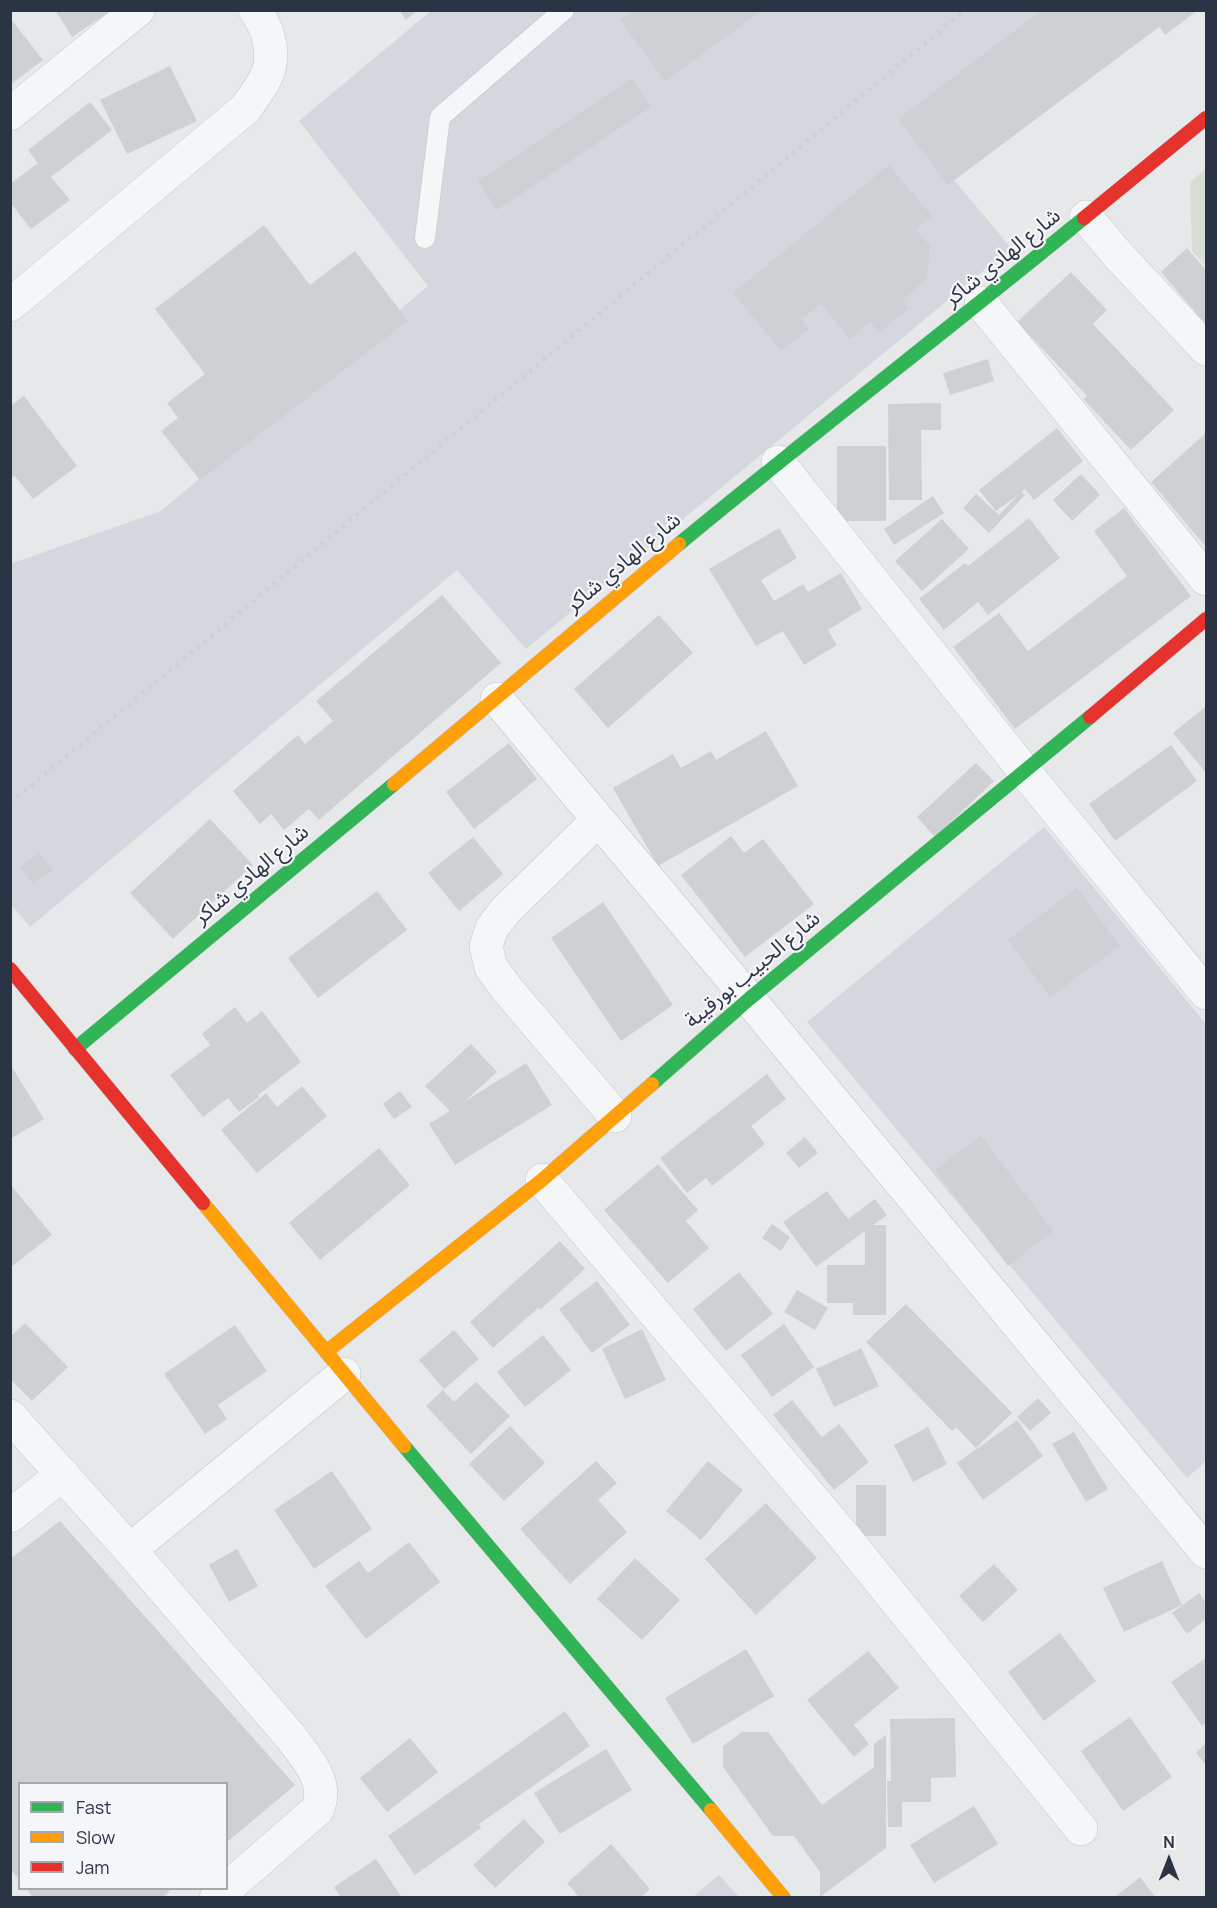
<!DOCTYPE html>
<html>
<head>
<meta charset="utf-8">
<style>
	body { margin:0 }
	#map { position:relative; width:1217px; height:1908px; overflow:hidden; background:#e6e8ea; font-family:Manrope,sans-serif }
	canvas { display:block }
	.frame { position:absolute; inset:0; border:12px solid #2b3445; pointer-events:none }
	.legend { position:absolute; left:18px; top:1782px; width:210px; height:108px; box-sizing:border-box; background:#f4f6f9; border:2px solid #a4a8b1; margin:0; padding:8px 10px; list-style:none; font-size:18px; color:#2b3445 }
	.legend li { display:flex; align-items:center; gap:12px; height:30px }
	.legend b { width:30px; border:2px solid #a4a8b1 }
	.north { position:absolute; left:1139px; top:1830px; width:60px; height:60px; -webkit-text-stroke:4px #f4f6f9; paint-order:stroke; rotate:0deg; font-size:16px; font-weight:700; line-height:24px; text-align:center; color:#2b3445 }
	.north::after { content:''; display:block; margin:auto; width:21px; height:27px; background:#2b3445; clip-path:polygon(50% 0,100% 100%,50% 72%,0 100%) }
</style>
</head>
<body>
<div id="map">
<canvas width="1217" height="1908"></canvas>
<div class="frame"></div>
<ul class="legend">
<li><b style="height:8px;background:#30b455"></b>Fast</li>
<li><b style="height:8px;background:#ff9f0a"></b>Slow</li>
<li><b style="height:8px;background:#e5322d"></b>Jam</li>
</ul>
<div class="north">N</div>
</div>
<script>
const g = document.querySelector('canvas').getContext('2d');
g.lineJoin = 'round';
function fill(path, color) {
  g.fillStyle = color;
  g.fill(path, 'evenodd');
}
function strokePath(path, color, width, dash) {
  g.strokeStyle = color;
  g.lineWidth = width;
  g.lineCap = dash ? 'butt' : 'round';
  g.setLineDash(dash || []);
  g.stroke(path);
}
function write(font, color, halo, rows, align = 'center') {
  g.font = font + ' Manrope,"Noto Sans Arabic",sans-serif';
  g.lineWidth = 4.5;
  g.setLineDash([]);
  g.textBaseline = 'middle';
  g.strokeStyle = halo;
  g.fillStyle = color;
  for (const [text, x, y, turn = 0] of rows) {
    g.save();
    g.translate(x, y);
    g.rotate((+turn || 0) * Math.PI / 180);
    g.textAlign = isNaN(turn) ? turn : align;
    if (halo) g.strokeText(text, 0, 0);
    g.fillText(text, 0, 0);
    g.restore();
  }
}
fill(new Path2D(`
	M431,11H1059L914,132L1011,248L526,649L457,570L30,927L11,904L10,564L161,511L428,286L299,121Z
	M1044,827L1206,1024V1461L1187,1478L807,1022Z
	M719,1875L739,1897H693Z`), '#d4d7dd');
fill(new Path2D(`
	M1206,169V266L1192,251L1190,182Z`), '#d6ded6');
fill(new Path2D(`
	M55,10H112L72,37Z
	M399,10H418L406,20Z
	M633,10H763L665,81L620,20Z
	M1042,10H1198L1165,35L1159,27L948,185L898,119Z
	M10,18L43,60L10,85Z
	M170,66L197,121L127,154L100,100Z
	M632,78L651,107L497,210L478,181Z
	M90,102L112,130L51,177L70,200L31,229L10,202V184L38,163L28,150Z
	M889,165L932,216L916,229L930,246L927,279L902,300L909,308L879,333L870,322L850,339L821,304L801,319L809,329L781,351L733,293Z
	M264,225L310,285L355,251L408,321L200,480L161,431L178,418L167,403L205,374L155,309Z
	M1187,248L1206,270V325L1161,272Z
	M1071,272L1107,310L1093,324L1174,410L1131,450L1083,399L1087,396L1017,322Z
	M988,359L994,381L950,395L943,373Z
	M24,396L77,466L33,499L15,476L10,479V406Z
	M941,403V430H921L922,500H889L888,404Z
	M1057,428L1083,461L1034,500L1025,489L1022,492L1025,495L989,533L963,508L976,494L999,515L1018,495L996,511L979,490Z
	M1206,433V547L1151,482Z
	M837,446H886V521H837Z
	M1081,474L1100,495L1072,521L1053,500Z
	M933,496L944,513L894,545L884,529Z
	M1124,508L1191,596L1015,729L953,647L999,613L1028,651L1127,576L1094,531Z
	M1029,518L1060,558L988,615L978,602L944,630L919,599L965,563L968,566Z
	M942,519L969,549L922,591L895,561Z
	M779,528L797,558L761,580L774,601L803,584L808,592L841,573L862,609L828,630L837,645L804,665L783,631L756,646L709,569Z
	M442,595L501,663L319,820L309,809L284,830L271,814L260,824L233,791L298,735L305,744L333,721L316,701Z
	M659,615L693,653L608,728L574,689Z
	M1206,706V773L1173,733Z
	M766,731L798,786L658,866L613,788L673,754L681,768L711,751L716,760Z
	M509,743L537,779L474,829L446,792Z
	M1171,745L1197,781L1115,841L1089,804Z
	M976,763L994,781L935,837L917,817Z
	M210,819L253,865L173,939L130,893Z
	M731,836L744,853L763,839L814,904L745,957L681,875Z
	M473,837L503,874L459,911L428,873Z
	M39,853L53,870L33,884L20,867Z
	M1077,888L1120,946L1050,997L1008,940Z
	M377,891L407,930L318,998L288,958Z
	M603,902L673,1005L621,1041L551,938Z
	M235,1007L247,1023L262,1011L301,1062L258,1095L259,1097L239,1112L228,1098L203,1117L170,1075L210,1045L202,1034Z
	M471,1044L497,1072L464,1102L526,1063L552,1105L455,1165L429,1124L450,1111L425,1086Z
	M10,1064L44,1119L10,1139Z
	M767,1074L786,1099L751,1126L765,1144L712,1186L706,1178L687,1193L660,1158Z
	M302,1086L327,1116L257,1173L221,1130L266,1093L277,1107Z
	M400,1091L412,1107L394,1119L383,1104Z
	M981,1136L1053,1231L1008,1266L935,1170Z
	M805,1137L818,1153L799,1168L786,1153Z
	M379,1148L410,1185L320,1260L289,1223Z
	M658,1164L698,1210L686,1221L709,1248L668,1283L604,1210Z
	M10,1184L52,1235L10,1268Z
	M827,1191L848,1219L875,1199L887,1215L873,1225H886V1315H853V1303H827V1265H865V1231L816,1267L783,1222Z
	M772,1224L790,1237L781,1251L762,1238Z
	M560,1241L585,1269L540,1310L538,1308L493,1348L470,1322Z
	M739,1272L773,1314L726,1351L693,1309Z
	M597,1281L630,1325L592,1353L559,1309Z
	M797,1290L828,1308L815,1330L784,1312Z
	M906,1304L1012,1413L976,1448L956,1427L952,1431L866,1342Z
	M25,1323L68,1367L32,1401L10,1379V1337Z
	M784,1324L814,1367L772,1397L741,1355Z
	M235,1325L267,1371L218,1405L227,1419L205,1434L164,1374Z
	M642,1329L666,1380L625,1399L602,1349Z
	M454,1330L479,1359L444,1389L419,1360Z
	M543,1335L571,1370L525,1407L497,1372Z
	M861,1348L879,1386L834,1407L816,1369Z
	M476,1382L510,1416L471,1454L426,1406L443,1390L454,1402Z
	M1038,1398L1051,1413L1030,1431L1017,1417Z
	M792,1400L822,1437L839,1424L869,1462L834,1490L773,1415Z
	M1017,1420L1043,1456L983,1500L957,1463Z
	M510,1426L545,1463L504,1501L469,1464Z
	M928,1427L947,1464L913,1482L894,1445Z
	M1074,1432L1108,1489L1086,1502L1052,1444Z
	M596,1461L617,1483L598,1500L627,1532L570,1584L520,1529Z
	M708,1461L743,1490L701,1540L666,1511Z
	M332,1471L372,1529L314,1569L274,1510Z
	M856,1485H886V1536H856Z
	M766,1503L817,1558L756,1615L705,1559Z
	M60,1521L295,1785L226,1843V1784H20V1880L10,1869V1559Z
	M409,1542L440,1582L366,1639L325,1586L359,1561L368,1573Z
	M237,1549L258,1586L229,1602L209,1565Z
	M635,1558L680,1600L642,1640L597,1599Z
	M1162,1561L1182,1605L1124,1632L1103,1588Z
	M994,1564L1018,1590L983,1622L959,1596Z
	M1199,1593L1206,1603V1619L1187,1634L1172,1613Z
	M1060,1633L1096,1681L1044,1721L1008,1672Z
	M746,1649L774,1696L693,1744L665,1698Z
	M868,1651L899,1688L854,1725L869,1744L854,1757L807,1700Z
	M1206,1658V1723L1202,1726L1171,1682Z
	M565,1711L590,1746L479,1824L481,1828L415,1875L388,1836Z
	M1130,1717L1172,1777L1123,1811L1081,1751Z
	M955,1718L956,1777L931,1778V1802H902V1827H888L887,1781H891L890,1719Z
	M742,1732H768L822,1805L874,1767V1744L886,1735V1848L820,1897V1872L794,1836H773L723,1767V1746Z
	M410,1738L438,1772L387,1812L360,1778Z
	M1206,1743V1765L1196,1753Z
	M606,1749L632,1790L560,1834L534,1793Z
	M974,1806L998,1844L934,1883L910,1845Z
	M524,1819L545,1842L495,1888L473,1865Z
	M611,1844L650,1889L640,1898H580L567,1883Z
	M376,1859L402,1898H341L334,1887Z
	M1140,1877L1156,1898H1114Z
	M26,1888H173L162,1898H33Z`), '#ced0d3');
const lane = new Path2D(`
	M425,238L440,117L564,10`);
const street = new Path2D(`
	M10,114L138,10
	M1086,217L1118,255L1206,349
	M981,303L1206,579
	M10,305L245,109C252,99 261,88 266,77C276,55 269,29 255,10
	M778,462L1025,772L1206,993
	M497,699L749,999L1206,1552
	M598,820L505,911L492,928L486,946L491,967L507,989L615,1116
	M542,1180L838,1529L1081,1829
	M10,1416L130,1550L290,1736C306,1758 330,1782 317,1810L216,1898
	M10,1516L63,1474
	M130,1550L344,1374`);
const fast = new Path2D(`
	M679,544C813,433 950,328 1084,218
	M75,1049L394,784
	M652,1084L749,999L1090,717
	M404,1446L711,1810`);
const slow = new Path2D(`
	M394,784L679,544
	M203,1203L404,1446
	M326,1352L542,1180L652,1084
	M711,1810L784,1898`);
const jam = new Path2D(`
	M1084,218L1206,118
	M1090,717L1206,619
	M10,969L203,1203`);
strokePath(lane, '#c4c6c8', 21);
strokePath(street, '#c4c6c8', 34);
strokePath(fast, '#c4c6c8', 15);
strokePath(slow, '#c4c6c8', 15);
strokePath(jam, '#c4c6c8', 15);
strokePath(lane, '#f5f6f7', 20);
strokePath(street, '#f5f6f7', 33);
strokePath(fast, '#30b455', 14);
strokePath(slow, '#ff9f0a', 14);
strokePath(jam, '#e5322d', 14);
strokePath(new Path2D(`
	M10,803L965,10`), '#cecfd2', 4.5, [3, 6]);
write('21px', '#2b3445', '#f4f6f9', [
	["شارع الهادي شاكر",1003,258,-39],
	["شارع الهادي شاكر",624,563,-40],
	["شارع الهادي شاكر",252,875,-40],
	["شارع الحبيب بورقيبة",753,970,-40]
]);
</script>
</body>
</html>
